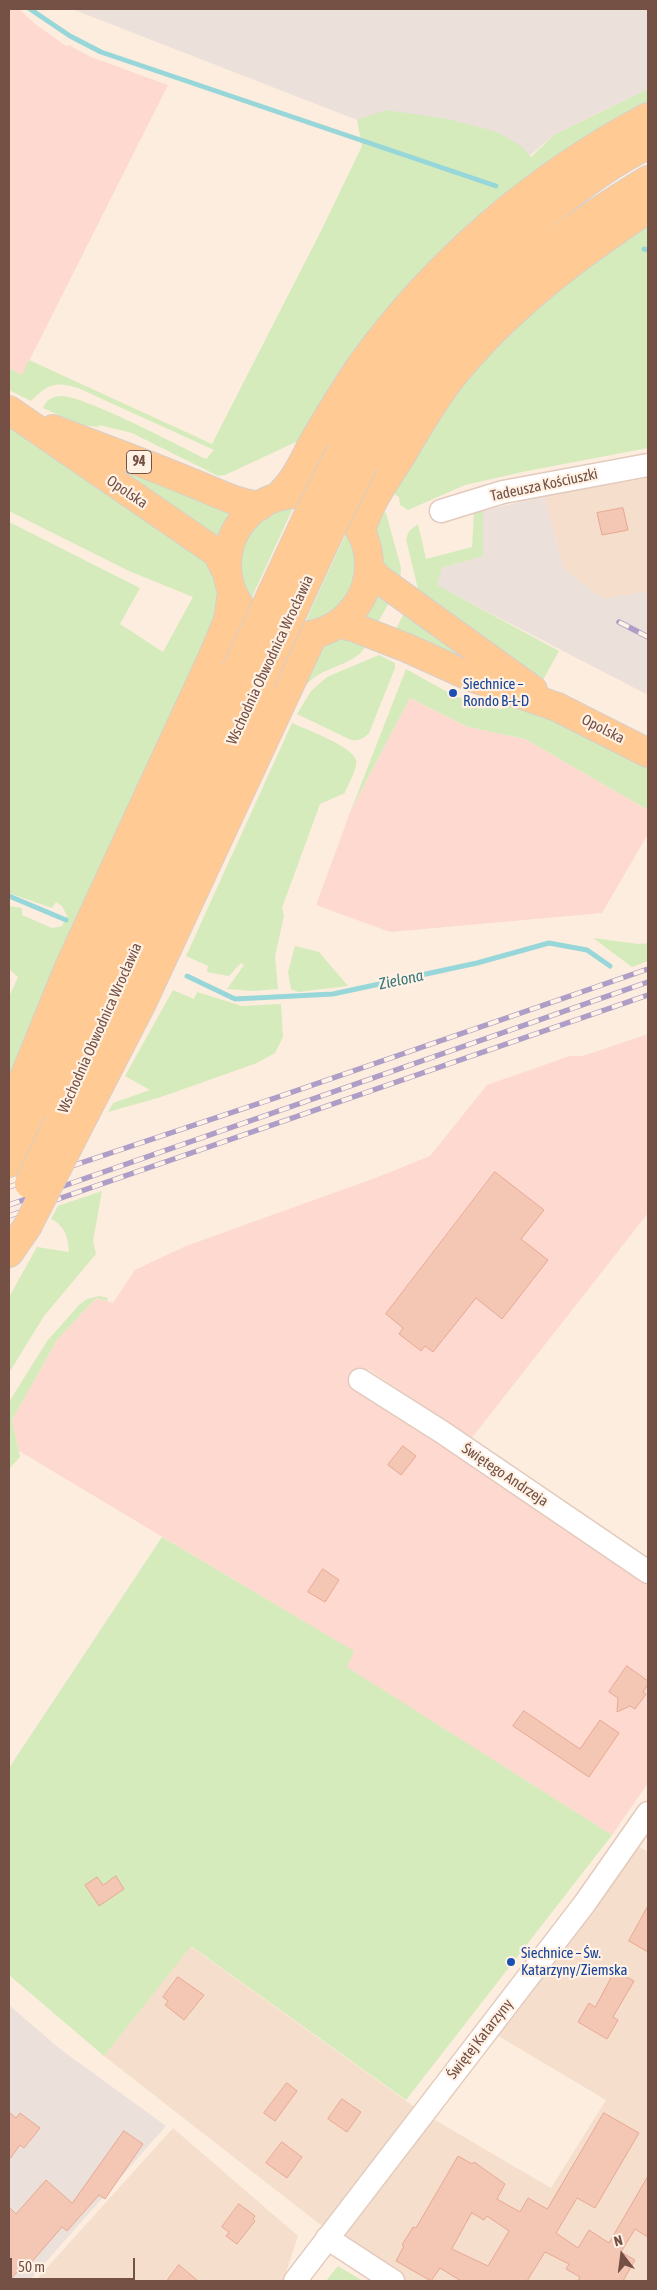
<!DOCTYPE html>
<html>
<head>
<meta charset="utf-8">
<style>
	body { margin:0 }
	#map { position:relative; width:657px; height:2290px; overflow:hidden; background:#fdedde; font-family:"Asap Condensed",sans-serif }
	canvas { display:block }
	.frame { position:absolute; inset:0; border:10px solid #745045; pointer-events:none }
	.north { position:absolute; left:597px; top:2230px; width:50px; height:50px; -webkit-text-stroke:4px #fff2e5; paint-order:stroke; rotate:345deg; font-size:14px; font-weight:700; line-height:20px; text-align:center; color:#745045 }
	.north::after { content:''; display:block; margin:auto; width:18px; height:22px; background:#745045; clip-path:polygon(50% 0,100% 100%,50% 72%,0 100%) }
	.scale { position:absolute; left:10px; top:2258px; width:125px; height:22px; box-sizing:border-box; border:2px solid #745045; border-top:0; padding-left:6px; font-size:15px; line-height:18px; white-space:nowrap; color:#745045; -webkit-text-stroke:4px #fff2e5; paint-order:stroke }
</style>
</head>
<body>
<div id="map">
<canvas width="657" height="2290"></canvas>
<div class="frame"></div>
<div class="north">N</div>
<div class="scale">50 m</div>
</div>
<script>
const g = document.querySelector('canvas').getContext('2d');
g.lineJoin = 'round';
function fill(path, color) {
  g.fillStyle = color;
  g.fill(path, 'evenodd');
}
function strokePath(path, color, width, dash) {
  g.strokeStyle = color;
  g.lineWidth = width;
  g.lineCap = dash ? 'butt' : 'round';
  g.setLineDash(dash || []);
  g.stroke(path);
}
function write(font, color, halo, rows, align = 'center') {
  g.font = font + ' "Asap Condensed",sans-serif';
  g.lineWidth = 4.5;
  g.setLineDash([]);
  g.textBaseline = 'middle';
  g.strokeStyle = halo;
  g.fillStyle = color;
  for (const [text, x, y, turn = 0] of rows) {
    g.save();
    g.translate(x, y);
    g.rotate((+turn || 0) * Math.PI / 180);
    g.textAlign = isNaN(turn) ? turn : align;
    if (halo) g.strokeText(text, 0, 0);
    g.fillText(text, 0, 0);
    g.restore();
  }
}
fill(new Path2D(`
	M648,478V591L603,599L564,569L544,496Z
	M636,1845L648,1852V2281H407L331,2233L104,2056L190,1946L423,2113L551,2188L606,2100L495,2034Z
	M173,2128L298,2236L283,2281H35Z`), '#f5decc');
fill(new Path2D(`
	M9,9H19L34,23L66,46L69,45L91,57L168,85L22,375L9,368Z
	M410,698L468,727L525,739L648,810V834L602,913L390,932L316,905L351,810Z
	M648,1034V1213L471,1439L368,1369L355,1387L648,1582V1783L612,1835L346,1667L353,1651L19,1451L12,1420L57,1340L96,1298L113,1303L135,1270L186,1246L378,1177L430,1156L487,1085L570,1056H583Z`), '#fed9d0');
fill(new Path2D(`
	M72,9H648V89L554,135L501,180L357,120Z
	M544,496L564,569L603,599L648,591V695L436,585L442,568L483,556V511Z
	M9,2005L60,2049L166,2126L29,2281H9Z`), '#ebe0da');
fill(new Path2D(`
	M648,89V110L302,444L296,442L225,475L218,476L132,433L99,425V427L81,425L43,408C46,400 51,397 60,396C82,394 181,447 206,459L214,450L78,388C55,381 48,384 31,401L9,390V368L22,375L29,360L212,444L322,229L362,146L357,120L386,110L448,119L497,132L521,146L531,157L554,135Z
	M648,219V448L527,471L465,485L408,510L400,505L399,497L389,491L411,451L496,340Z
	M9,427L52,452L213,564L221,593L222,605L9,1093V997L18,977L9,969V906L22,908V915L52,928L62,926L67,916L62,906L56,902L52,908L9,893V522L140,588L120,624L163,652L193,597L129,571L9,511Z
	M107,460L235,514L219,541Z
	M293,508L251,599C228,560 246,514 293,508Z
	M479,510L483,511V556L442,568L437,585L559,651L543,680L415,593L418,589L406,539L409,531L418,524L426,559L472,547L474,511Z
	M382,511L386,513L401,568L400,581C375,563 372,540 382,511Z
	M346,533C353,541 356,552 357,562C359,596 334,619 304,625Z
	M375,590L391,599L376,626L361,617Z
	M406,609L505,676L394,633Z
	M344,638L367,643C360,662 334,665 318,675C308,681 303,689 297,699L322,646Z
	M379,655L395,663V668L369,733C363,739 359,741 351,740L297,714L311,691L327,677Z
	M406,669C436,685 468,707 502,709L504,702C555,718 601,742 648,768V810L525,739L468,727L410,698L351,810Z
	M292,723C305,729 352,746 356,760C358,769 348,784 345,793L320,804L282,908L284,916L275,956L278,989L254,991L227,989L244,965L241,963L229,976L207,972L208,966L186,956Z
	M593,938L639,944L648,943V961L632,967Z
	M295,946L319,952L348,986L298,992L291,989L288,972Z
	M173,990L194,999L197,992L242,1006L281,1004L283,1037L275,1053L257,1063L161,1097L108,1112L113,1103L150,1090L125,1076Z
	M102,1191L93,1241L96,1254L44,1316L9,1373V1297L37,1247L69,1252C68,1237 65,1226 51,1219L58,1206Z
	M99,1296L108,1298L107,1301L96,1298L57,1340L12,1420L20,1457L9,1469V1402L47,1341L80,1304L87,1299Z
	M162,1537L354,1651L347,1667L612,1835L406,2100L191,1946L104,2056L9,1975V1768Z
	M338,2266L363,2281H326Z`), '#d5ebbc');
strokePath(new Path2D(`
	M30,9L70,36L101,52L496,186
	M644,249L648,250
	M9,896L66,920
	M187,976L235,999L333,994L477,963L549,943L587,950L610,966`), '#98d7d9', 5);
const building = new Path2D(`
	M623,508L628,530L602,535L597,513Z
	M495,1172L544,1210L521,1239L548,1260L502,1319L476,1298L433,1352L425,1346L421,1351L399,1334L403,1328L386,1314Z
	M403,1446L416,1456L401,1475L388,1465Z
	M323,1569L339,1580L325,1602L308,1592Z
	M627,1666L648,1681V1684L643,1692L646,1694L635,1709L630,1706L617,1712L618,1698L609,1692Z
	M524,1711L580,1749L600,1720L619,1733L589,1777L513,1726Z
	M116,1876L124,1889L99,1906L85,1885L97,1877L103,1885Z
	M648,1906V1952L629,1941Z
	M615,1971L634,1981L613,2017L618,2020L607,2039L578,2022L589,2003L595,2007Z
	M178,1977L204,1995L184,2020L165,2005L168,2001L163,1997Z
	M287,2083L297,2091L275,2121L264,2113Z
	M342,2099L361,2112L347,2132L328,2119Z
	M9,2112L16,2118L20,2113L40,2128L24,2148L20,2145L9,2160Z
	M604,2113L639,2133L595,2208L577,2198L556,2233L578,2248L589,2230L609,2243L648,2176V2237L635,2229L621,2252L635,2260L623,2281H578L580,2277L566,2269L569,2264L545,2252L527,2281H461L440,2268L431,2281L396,2261L404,2246L402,2245L413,2227L416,2228L458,2156L472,2164L474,2162L505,2184L497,2199L520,2212L528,2198L547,2209ZM472,2213L484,2220L487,2216L509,2231L488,2266L452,2249Z
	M124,2131L143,2144L105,2199L99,2195L67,2231L62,2227L29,2265L26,2262L9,2281V2207L16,2214L46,2180L72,2203Z
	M282,2142L302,2157L287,2178L266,2163Z
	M239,2204L255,2216L253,2219L255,2221L237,2244L226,2236L229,2232L222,2227Z
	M179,2265L198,2281H167Z`);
fill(building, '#f4c6b4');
strokePath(building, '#e7a994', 1);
const minor = new Path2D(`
	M441,511L503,492L648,465
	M360,1380L442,1432L648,1572
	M327,2238L393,2281
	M295,2281L585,1903L648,1813`);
const major = new Path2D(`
	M9,410L217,553L227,573
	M53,429C99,447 145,463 190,482C214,491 234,503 260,506
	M341,450C369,402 398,355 435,313C470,273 512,239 554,207C584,184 614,161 648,145
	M364,463C390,421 416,378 448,340C504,275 575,224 648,180
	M227 565a71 71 0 1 1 142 0a71 71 0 1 1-142 0Z
	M277,497C295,482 303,461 314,441C329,415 345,389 362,364C436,261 536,176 648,117
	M361,533C367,505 386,480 401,456C416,430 432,403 450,379C505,310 575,257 648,209
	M369,568L379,579L533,690
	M339,624L353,627L407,648L471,677L557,707L648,753
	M86,1112L142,1003L313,635
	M9,1114L70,965L214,654L228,620L232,593
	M58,1122L261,681
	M9,1163L236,670
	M9,1253L27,1227`);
strokePath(minor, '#e3cabd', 25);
strokePath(major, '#d8cecb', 30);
strokePath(minor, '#fff', 22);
strokePath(major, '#ffca93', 28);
const rail = new Path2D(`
	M619,622L648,637
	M9,1187L278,1097L648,969
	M9,1205L648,982
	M9,1216L648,995`);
strokePath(rail, '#ae9dc6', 5.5);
strokePath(rail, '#fff2e5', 4, [11]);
const majorBridge = new Path2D(`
	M236,670L311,509L341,450
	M261,681L330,531L364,463
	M29,1184L58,1122
	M27,1227L86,1112`);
strokePath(majorBridge, '#d8cecb', 30, []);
strokePath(majorBridge, '#ffca93', 28);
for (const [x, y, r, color] of [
	[453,693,5,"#1a4fb4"],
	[511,1962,5,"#1a4fb4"]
]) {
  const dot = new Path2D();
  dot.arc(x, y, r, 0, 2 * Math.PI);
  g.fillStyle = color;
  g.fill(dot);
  strokePath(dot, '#fff2e5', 2);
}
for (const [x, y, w] of [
	[139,462,25]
]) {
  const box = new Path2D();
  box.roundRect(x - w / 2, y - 11.5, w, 23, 4);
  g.fillStyle = '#fff2e5';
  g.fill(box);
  strokePath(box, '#745045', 1);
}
write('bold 14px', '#745045', null, [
	["94",139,462]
]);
write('15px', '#745045', '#fff2e5', [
	["Tadeusza Kościuszki",544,485,-12],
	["Opolska",127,492,34],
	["Wschodnia Obwodnica Wrocławia",270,660,-65],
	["Opolska",603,729,27],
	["Wschodnia Obwodnica Wrocławia",100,1028,-66],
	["Świętego Andrzeja",505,1475,34],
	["Świętej Katarzyny",480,2039,-52]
]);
write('15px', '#164399', '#fff2e5', [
	["Siechnice –",463,684],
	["Rondo B-Ł-D",463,701],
	["Siechnice – Św.",521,1953],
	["Katarzyny/Ziemska",521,1970]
], 'left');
write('italic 16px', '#39787b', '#fff2e5', [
	["Zielona",401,980,-12]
]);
</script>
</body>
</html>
